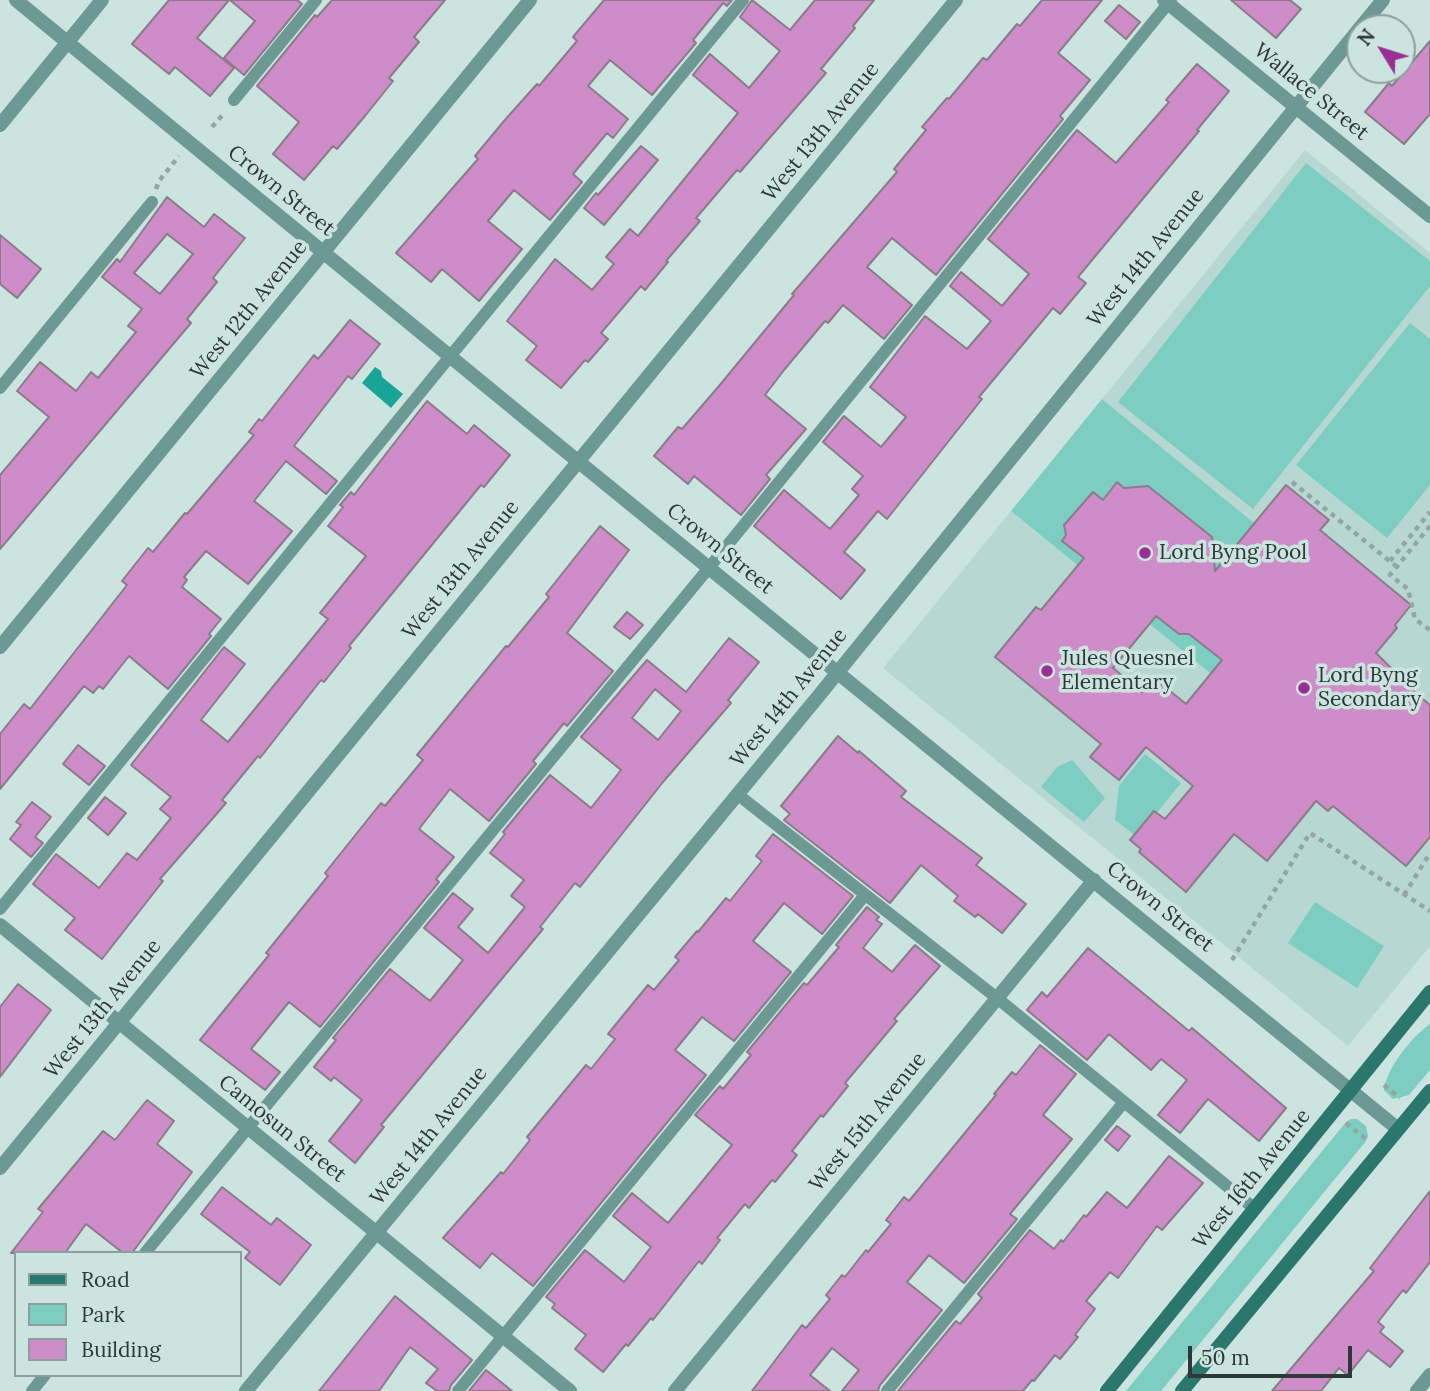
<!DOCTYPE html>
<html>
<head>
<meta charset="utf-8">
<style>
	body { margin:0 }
	#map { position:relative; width:1430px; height:1391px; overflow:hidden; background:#cce4e0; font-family:Lora,serif }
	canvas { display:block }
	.legend { position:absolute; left:14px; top:1251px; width:228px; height:126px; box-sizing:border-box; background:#cce4e0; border:2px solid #8d9f9c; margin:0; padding:9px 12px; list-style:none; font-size:21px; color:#2e3836 }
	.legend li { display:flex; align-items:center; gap:14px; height:35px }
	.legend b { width:35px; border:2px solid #8d9f9c }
	.north { position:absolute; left:1346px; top:14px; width:70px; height:70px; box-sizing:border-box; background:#cce4e0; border:2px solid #8d9f9c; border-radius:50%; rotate:308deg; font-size:19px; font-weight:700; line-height:28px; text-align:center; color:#2e3836 }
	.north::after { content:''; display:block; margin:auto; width:24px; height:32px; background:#982f92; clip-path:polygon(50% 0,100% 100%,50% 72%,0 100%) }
	.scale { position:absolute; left:1188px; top:1346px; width:164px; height:32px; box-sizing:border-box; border:4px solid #2e3836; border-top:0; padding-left:9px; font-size:21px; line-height:24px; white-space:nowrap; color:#2e3836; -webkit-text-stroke:5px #cce4e0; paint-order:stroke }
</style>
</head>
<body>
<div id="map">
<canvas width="1430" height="1391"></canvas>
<ul class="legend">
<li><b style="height:9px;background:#2b776e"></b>Road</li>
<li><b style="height:19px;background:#7ecdc2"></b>Park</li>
<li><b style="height:19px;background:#ce8dc8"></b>Building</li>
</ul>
<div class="north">N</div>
<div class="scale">50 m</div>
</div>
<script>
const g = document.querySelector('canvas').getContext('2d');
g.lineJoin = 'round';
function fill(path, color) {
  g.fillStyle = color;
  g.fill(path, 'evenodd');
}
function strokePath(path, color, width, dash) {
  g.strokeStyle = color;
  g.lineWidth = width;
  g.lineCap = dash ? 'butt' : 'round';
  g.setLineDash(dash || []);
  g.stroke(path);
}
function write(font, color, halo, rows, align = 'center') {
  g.font = font + ' Lora,serif';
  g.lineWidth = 7;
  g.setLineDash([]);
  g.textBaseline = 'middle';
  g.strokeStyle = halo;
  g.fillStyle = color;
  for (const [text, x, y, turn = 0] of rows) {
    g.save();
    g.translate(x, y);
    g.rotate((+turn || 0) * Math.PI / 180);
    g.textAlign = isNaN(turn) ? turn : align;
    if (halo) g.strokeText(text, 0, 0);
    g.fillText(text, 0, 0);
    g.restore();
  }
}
fill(new Path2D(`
	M1305,150L1430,253V946L1348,1046L883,668L1011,511L1211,674L1302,562L1102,399Z`), '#b7d7d2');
fill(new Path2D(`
	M1306,163L1430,261V286L1253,509L1118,402Z
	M1410,323L1430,339V485L1387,538L1296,465Z
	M1102,399L1302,562L1211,674L1011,511Z
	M1145,754L1181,783L1137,837L1115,820L1119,786Z
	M1072,760L1105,798L1084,822L1041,787L1057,767Z
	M1315,902L1384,946L1357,988L1288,943Z
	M1430,1024V1070L1409,1095L1393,1099L1384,1090C1386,1069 1413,1035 1430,1024Z
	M1351,1119H1357L1366,1126L1368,1136L1366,1141L1161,1391H1126L1346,1122Z`), '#7ecdc2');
fill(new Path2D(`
	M375,367L381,371L382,377L403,394L391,408L362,383Z`), '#18a598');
const building = new Path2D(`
	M169,0H229L197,38L234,68L210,96L175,67L169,74L132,44Z
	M230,0H297L302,4L244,75L224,58L255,21Z
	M332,0H445L414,37L419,42L389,78L393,81L365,116L337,149L333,146L304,180L273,154L299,122L257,86L315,15L317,17Z
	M604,0H732L727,6L723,3L693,40L696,43L652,95L610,60L588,86L628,119L613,138L607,133L573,174L582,182L550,220L514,190L488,221L522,249L479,301L442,269L431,282L396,253L478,159L475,156L504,121L537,84L539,86L577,41L573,37Z
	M752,0L790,30L815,0H874L853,26L855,28L821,69L826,73L740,172L737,170L696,218L700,221L666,261L668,262L645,290L641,286L601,333L608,339L588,362L585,360L561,388L526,360L537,346L507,321L555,259L592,290L614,264L606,257L630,229L638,236L738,113L693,75L710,54L749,88L780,51L740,17Z
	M1042,0H1102L1058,53L1090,80L1060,116L1063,119L936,275L892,238L867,267L912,305L884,339L843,305L828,323L825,321L784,370L765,395L806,429L766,475L770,479L741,515L694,476L688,484L654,456L678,427L682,429L719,386L794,295L792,294L897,172L894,169L926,130L922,127L947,98L949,99L983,58L987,60L1017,24L1020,26Z
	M1231,0H1290L1301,9L1276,38Z
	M1119,5L1140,22L1126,39L1105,21Z
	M1430,41V114L1404,144L1365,112L1389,83L1392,86Z
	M1197,64L1229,91L1197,130L1199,131L1078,277L1086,283L1060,314L1053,308L979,397L982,399L887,519L878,511L844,552L865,570L841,599L754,526L784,490L830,529L859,495L852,489L863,476L823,442L844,416L881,447L906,417L870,387L925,316L967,349L991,321L950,286L961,272L1002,306L1029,274L988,239L1077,130L1116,163L1169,102L1166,100Z
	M641,146L658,160L604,225L584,208L596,193L598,195Z
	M167,197L204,227L214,214L245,238L213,278L217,282L187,319L191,323L0,549V475L49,417L17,391L40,362L76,391L91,372L98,378L136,332L128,326L142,309L102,277L117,259L120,262ZM167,234L193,254L160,294L134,273Z
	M0,235L41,269L17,298L0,284Z
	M350,320L380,344L352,379L348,376L294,446L337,481L326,494L286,461L254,501L292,531L248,584L206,551L184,577L187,580L182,587L221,619L209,634L211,636L168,689L129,656L103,689L99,686L93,693L84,686L0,789V734L24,704L30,709L127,585L122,581L148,548L153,552L185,513L187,514L254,435L249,432L259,419L262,421L314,355L318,359Z
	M427,401L467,434L474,425L510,455L484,487L481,485L349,646L351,648L324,682L321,680L260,758L258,756L222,800L226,803L160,879L163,881L102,959L65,930L75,918L33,884L56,854L99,888L127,853L137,860L171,818L160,809L171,797L131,765L224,647L245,664L201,720L228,742L328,619L320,613L366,556L328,526L343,507L340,505L351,492L354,495Z
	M1117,482L1124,488L1148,486L1212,537L1215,571L1286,485L1329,520L1320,530L1411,605L1395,625L1397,628L1376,653L1397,674L1396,676L1430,705V837L1406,866L1333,806L1328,811L1316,801L1267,861L1234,834L1186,892L1139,852L1141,849L1130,840L1154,811L1165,819L1193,786L1146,747L1119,780L1090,757L1101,744L995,657L1036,607L1041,610L1084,558L1062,541L1066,535L1064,525L1093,492L1103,500ZM1156,616L1179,634H1189L1222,660L1186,704L1154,678L1142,692L1113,668Z
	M600,526L629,550L567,633L613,671L567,726L564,723L533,761L536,764L489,821L450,789L419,829L454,857L436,879L439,882L320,1027L289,1002L251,1049L280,1072L265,1090L200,1040L269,955L266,953L328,876L325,873L381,803L385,806L423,760L417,755L506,646L508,647L549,597L546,594Z
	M627,612L643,625L630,639L614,627Z
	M729,638L759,662L728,700L731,703L663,782L580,887L575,883L540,927L543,929L381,1125L384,1127L355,1163L329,1141L362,1100L334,1077L331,1081L314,1067L336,1040L333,1038L390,969L430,1001L463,960L424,928L453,893L473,909L458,927L488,953L525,907L511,896L524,880L490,853L505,834L503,832L550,775L591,808L621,770L581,737L647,660L686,692ZM655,689L681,711L658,740L632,718Z
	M838,736L858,753L859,751L906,791L901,797L982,858L976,865L1026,904L1002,933L978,914L975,917L954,901L958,896L921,865L890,903L784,820L790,814L781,806Z
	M78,745L105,766L89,785L63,764Z
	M105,797L126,813L108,835L88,818Z
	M32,802L51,817L35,837L43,843L31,857L10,839L21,825L16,822Z
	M773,834L853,896L822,934L784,903L753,941L791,972L734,1041L702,1017L675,1050L706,1075L533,1286L492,1253L480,1268L443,1238L501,1172L503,1174L530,1140L527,1137L586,1065L591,1069L615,1039L608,1034L648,985L654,990L679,960L675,957L697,931L698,932L726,898L730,901L762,861L756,856Z
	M867,907L879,917L876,920L882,924L863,948L892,972L915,945L940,966L894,1019L897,1021L845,1083L848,1086L823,1117L821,1115L792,1151L797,1155L775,1182L772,1180L749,1208L745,1204L717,1238L720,1240L702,1264L699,1261L653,1320L651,1318L628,1346L626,1344L603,1372L575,1349L586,1335L552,1308L555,1304L546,1297L585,1250L624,1282L651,1247L613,1216L632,1193L668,1223L696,1189L732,1145L695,1115L720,1086L723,1089L751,1055L747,1052L804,983L807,985L839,947L836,945Z
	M1088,948L1189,1031L1192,1028L1286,1108L1259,1141L1208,1099L1180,1133L1158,1115L1187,1080L1161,1059L1151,1070L1109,1034L1087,1060L1027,1010L1042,992L1047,997Z
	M18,984L51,1010L0,1077V1007Z
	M1040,1045L1076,1074L1043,1115L1072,1139L1010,1214L1017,1219L964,1283L929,1255L907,1282L942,1310L880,1385L878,1391H842L859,1370L832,1348L810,1375L830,1391H752L802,1325L806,1328L830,1299L826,1295L842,1275L845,1277L866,1250L868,1252L891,1224L886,1220L904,1197L909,1201L996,1095L994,1094L1012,1072L1016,1075Z
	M147,1100L174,1121L157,1144L192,1172L132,1253H123L86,1224L65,1253H11L43,1212L38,1209L103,1131L115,1140Z
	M1117,1126L1130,1136L1118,1151L1105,1140Z
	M1169,1156L1203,1183L1162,1230L1157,1226L1118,1278L1110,1272L1086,1301L1095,1309L1075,1335L1078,1337L1060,1359L1055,1355L1034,1381L1032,1380L1023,1391H898L956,1321L960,1324L982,1298L978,1294L1030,1230L1054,1249L1061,1240L1063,1242L1084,1215L1086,1217L1107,1192L1127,1208Z
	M222,1187L271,1225L277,1218L311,1245L280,1285L245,1258L250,1252L201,1214Z
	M1430,1191V1262L1406,1293L1403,1290L1378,1322L1384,1327L1380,1332L1403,1351L1390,1367L1368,1350L1348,1375L1339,1368L1321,1391H1272L1374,1271L1370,1268Z
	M395,1296L472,1360L451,1385L449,1391H437L426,1383L438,1369L410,1347L379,1391H319Z
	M486,1370L512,1391H469Z`);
fill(building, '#ce8dc8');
strokePath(building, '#8b7c89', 2);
strokePath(new Path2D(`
	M212,127L225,112
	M156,189L159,181L179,156
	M1292,482L1397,567
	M1430,526L1390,575L1408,589L1415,619L1430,630
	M1390,561L1430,512
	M1404,895L1430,853
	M1232,960L1310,833L1430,911
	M1384,1085L1400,1098
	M1346,1123L1367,1140`), '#93a6a3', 4.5, [5, 5]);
strokePath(new Path2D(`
	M234,100L316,0
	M0,388L152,202
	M737,794L997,998L1255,1209
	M0,909L434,376L743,0
	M145,1253L726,547L1171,0
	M32,1391L45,1375
	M458,1391L865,895
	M887,1391L1124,1102`), '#6c9993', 12);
strokePath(new Path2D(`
	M16,0L558,445L1398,1129
	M1164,0L1430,216
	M1360,28L1383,0
	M0,125L102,0
	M0,647L530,0
	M0,925L570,1391
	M0,1168L956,0
	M246,1391L821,693L1360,28
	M675,1391L1094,880
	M1417,1391L1430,1375`), '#6c9993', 14);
strokePath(new Path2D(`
	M1107,1391L1430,992
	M1182,1391L1430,1091`), '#2b776e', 14);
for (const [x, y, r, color] of [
	[1145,553,7,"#982f92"],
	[1047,671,7,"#982f92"],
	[1304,688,7,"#982f92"]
]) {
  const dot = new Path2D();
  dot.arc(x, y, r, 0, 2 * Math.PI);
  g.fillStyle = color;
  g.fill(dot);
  strokePath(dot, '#cce4e0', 2.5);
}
write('21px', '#2e3836', '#cce4e0', [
	["Wallace Street",1311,92,39],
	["West 13th Avenue",821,132,-51],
	["Crown Street",281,191,39],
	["West 14th Avenue",1146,258,-51],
	["West 12th Avenue",249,310,-51],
	["Crown Street",720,549,39],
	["West 13th Avenue",461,570,-51],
	["West 14th Avenue",789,698,-51],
	["Crown Street",1160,907,39],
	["West 13th Avenue",103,1009,-51],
	["West 15th Avenue",868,1122,-51],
	["Camosun Street",282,1129,39],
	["West 14th Avenue",429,1136,-51],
	["West 16th Avenue",1252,1179,-51]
]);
write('21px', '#2e3836', '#cce4e0', [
	["Lord Byng Pool",1159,553],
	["Jules Quesnel",1061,659],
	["Elementary",1061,683],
	["Lord Byng",1318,676],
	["Secondary",1318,700]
], 'left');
</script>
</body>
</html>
